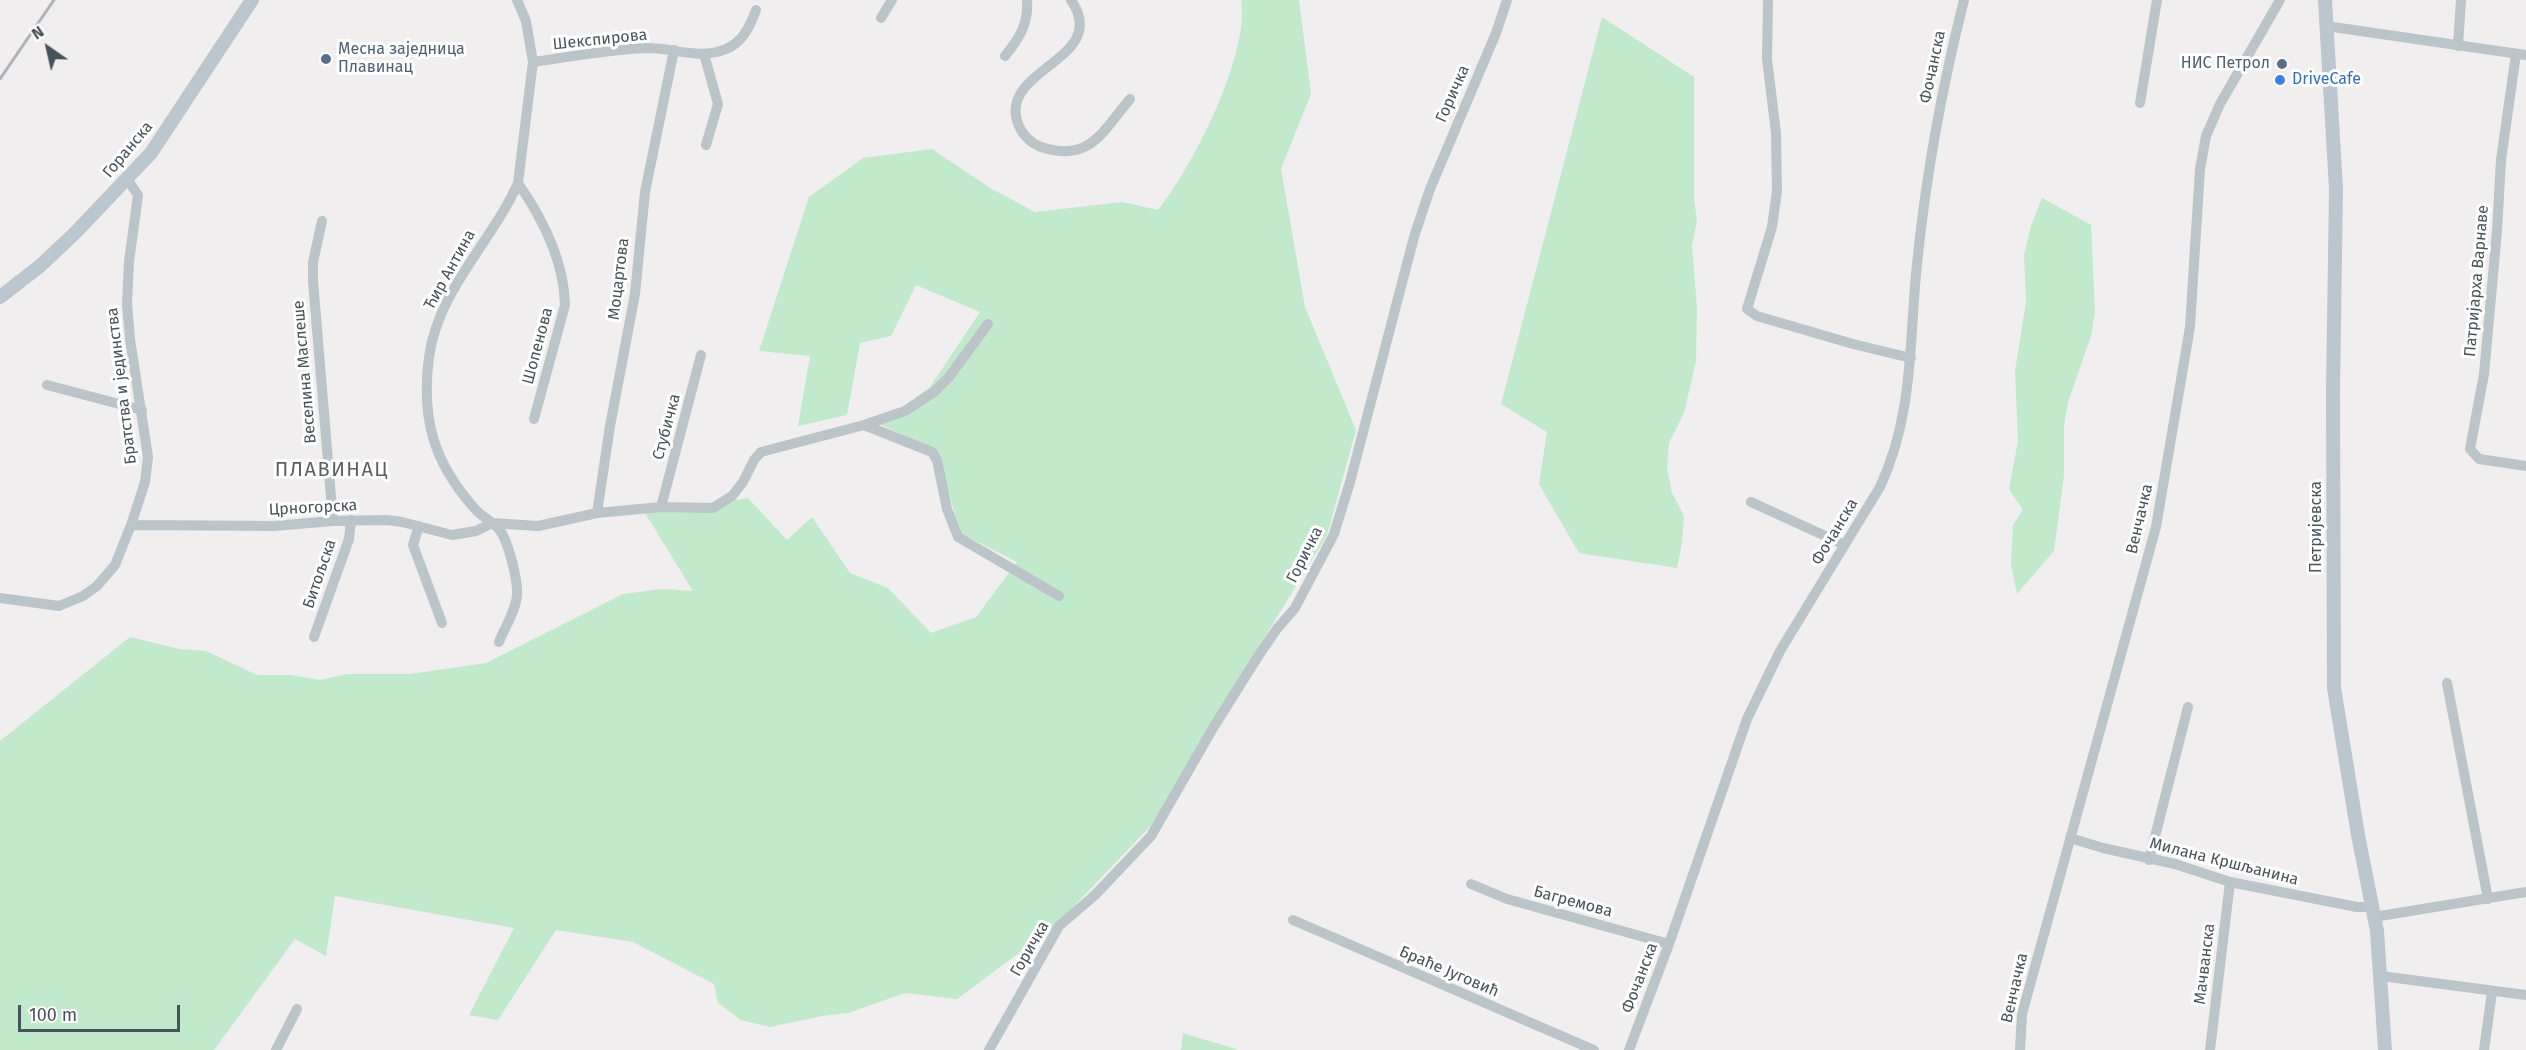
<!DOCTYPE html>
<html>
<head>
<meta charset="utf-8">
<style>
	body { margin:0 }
	#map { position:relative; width:2526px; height:1050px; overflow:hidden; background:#f0eeee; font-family:"Fira Sans",sans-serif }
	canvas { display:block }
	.north { position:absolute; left:18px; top:18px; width:60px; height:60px; -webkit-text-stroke:4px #fff; paint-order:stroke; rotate:326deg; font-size:16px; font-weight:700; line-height:24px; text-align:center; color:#485359 }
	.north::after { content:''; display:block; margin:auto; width:21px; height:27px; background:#485359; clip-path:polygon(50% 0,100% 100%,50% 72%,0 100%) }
	.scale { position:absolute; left:18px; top:1005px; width:162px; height:27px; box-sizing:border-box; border:3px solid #485359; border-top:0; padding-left:8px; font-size:18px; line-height:21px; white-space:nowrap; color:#485359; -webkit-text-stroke:4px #fff; paint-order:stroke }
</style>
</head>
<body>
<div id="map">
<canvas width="2526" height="1050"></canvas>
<div class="north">N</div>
<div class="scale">100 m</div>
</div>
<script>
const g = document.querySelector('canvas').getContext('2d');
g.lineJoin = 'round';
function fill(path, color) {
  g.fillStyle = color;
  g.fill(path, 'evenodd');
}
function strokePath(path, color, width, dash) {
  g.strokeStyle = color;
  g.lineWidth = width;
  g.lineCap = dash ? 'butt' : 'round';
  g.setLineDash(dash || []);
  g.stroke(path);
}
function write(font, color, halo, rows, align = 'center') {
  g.font = font + ' "Fira Sans",sans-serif';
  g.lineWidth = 6;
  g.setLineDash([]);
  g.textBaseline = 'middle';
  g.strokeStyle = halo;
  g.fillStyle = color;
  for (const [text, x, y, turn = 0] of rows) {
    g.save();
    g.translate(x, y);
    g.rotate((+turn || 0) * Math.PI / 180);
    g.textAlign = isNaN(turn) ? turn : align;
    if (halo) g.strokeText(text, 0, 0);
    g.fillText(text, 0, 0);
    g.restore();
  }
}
fill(new Path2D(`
	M1241,0H1299L1311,94L1281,169L1305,307L1356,430L1327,535L1249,663L1162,814L1054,927L957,999L905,993L848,1013L822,1016L770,1027L741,1020L718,1003L714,984L633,942L556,930L498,1020L469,1015L514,928L335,896L326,956L295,939L214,1050H0V741L130,637L179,649L206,651L257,675H290L320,680L347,674H410L486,663L623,594L662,589L693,591L645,513L748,498L787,540L812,517L850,573L888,588L931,633L976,617L1017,562L960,533L937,451L879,424L930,387L980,312L916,285L891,336L860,343L847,415L798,426L810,356L759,351L809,197L863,158L932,149L992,189L1035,212L1122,202L1158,210C1192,168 1250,55 1241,0Z
	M1602,17L1694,77V199L1697,221L1692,246L1697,308L1696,361L1684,413L1669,443L1667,468L1672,493L1684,516L1682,543L1677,568L1579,553L1539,484L1547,432L1501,404Z
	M2042,198L2091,225L2095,312L2091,336L2068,402L2064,426V475L2054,551L2017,594L2011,564L2013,525L2023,510L2009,489L2018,441L2015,371L2026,302L2024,255L2031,226Z
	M1183,1033L1239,1050H1181Z`), '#c1e9cc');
strokePath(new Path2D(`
	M1071,0C1110,57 1008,67 1016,116C1018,130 1028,142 1041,147C1090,163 1102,132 1130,99
	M1768,0L1767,59L1776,133L1777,191L1772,227L1747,309L1757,316L1853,344L1911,358
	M881,18L892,0
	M2326,26L2526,55
	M2458,46L2461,0
	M704,54L718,104L706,145
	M2516,54L2501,160L2497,231L2484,374L2470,449L2479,459L2526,466
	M1005,56C1019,39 1029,23 1027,0
	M533,62C570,57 610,49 648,48C674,48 700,60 726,49C743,42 750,26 756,10
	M2140,103L2157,0
	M518,183C543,219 564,261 565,305L534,419
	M322,221L313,262V281L333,521
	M47,385L142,410
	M864,425L932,452L937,460L947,509L958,537L1059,596
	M1751,502L1845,545
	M661,507L701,355
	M597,513L610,426L635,294L645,192L674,50
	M131,525L274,526L333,521L387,520L402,522L452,535L476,531L492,523L538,526L597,513L661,507L713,508L732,496L743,482L754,460L761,452L864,425L905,411L934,392L949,377L988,324
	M419,526L413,545L442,623
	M0,598L59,606L83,596L97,586L115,565L131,525L145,482L148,457L130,339L127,304L129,262L138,195L127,179
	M314,637L349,539L351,520
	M499,642C505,627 516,610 517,595C518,580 508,540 499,529C492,521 482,517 475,509C433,462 421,418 429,357C438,290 492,242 518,183L533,62L526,21L517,0
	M2447,683L2488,899
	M2070,838L2103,848L2175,864L2230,882L2357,907H2372
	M2149,860L2188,707
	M1471,884L1507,899L1669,944
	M2374,917L2526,892
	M1293,920L1594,1050
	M2381,976L2526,995
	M276,1050L297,1009
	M989,1050L1059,926L1095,895L1151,836L1213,728L1257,658L1276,630L1295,608L1334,534L1350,482L1414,237L1430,189L1496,33L1507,0
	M1629,1050L1669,944L1747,719L1780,651L1880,487C1914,414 1909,341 1917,264C1926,175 1942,87 1964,0
	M2020,1050L2022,1014L2156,527L2190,327L2200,169L2206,136L2220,104L2280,0
	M2210,1050L2230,882
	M2484,1050L2492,992`), '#bbc4c9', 10);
strokePath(new Path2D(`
	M2325,0L2336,189L2333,390L2334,688L2358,835L2377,931L2385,1050
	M0,297L40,266L76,232L151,153L252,0`), '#bcc6ce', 14);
strokePath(new Path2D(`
	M0,79L54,0`), '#b1b4b7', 3);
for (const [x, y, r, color] of [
	[326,59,6,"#5c6f8a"],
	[2282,64,6,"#5c6f8a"],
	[2280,80,6,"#3f7fe0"]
]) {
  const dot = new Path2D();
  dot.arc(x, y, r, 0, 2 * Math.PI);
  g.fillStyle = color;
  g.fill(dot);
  strokePath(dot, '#fff', 2);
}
write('16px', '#485359', '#fff', [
	["Шекспирова",600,40,-6],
	["Фочанска",1933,67,-78],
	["Горичка",1453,94,-66],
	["Горанска",128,150,-50],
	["Ћир Антина",450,270,-61],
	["Моцартова",619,279,-83],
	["Патријарха Варнаве",2477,281,-85],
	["Шопенова",538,346,-75],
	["Веселина Маслеше",305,372,-95],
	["Братства и јединства",122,386,-97],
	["Стубичка",667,427,-75],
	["Црногорска",313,508,-3],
	["Венчачка",2140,519,-77],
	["Петријевска",2317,527,-90],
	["Фочанска",1835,532,-59],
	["Горичка",1305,555,-63],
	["Битољска",320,574,-71],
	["Милана Кршљанина",2224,862,14],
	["Багремова",1573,902,15],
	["Горичка",1030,949,-60],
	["Мачванска",2205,964,-83],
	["Браће Југовић",1449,972,23],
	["Фочанска",1640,978,-69],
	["Венчачка",2015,988,-77]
]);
write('16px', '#4e5e75', '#fff', [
	["Месна заједница",338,50],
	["Плавинац",338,68],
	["НИС Петрол",2270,64,"right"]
], 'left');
write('16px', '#366cbe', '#fff', [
	["DriveCafe",2292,80]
], 'left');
g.letterSpacing = '1.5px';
write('20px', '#5b5f62', '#fff', [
	["ПЛАВИНАЦ",332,470]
]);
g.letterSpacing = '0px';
</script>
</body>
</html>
